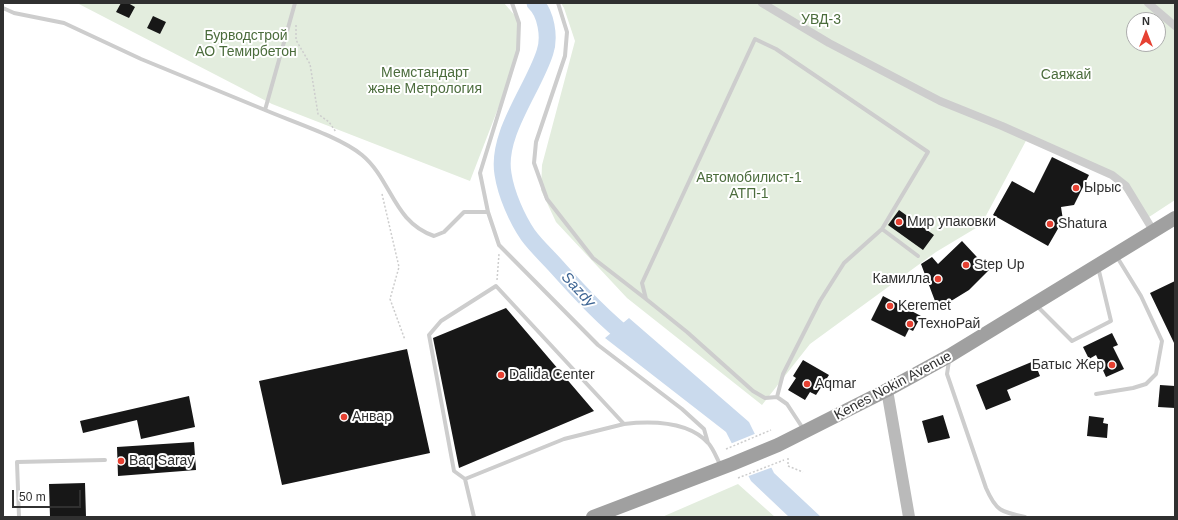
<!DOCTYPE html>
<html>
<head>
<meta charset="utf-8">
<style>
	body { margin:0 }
	#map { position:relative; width:1178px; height:520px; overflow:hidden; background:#fff; font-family:Helvetica,sans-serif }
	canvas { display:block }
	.frame { position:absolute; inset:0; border:4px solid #303030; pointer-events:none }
	.north { position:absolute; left:1126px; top:12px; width:40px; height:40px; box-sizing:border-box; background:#fff; border:1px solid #acacac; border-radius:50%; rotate:0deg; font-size:11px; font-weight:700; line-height:16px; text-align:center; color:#303030 }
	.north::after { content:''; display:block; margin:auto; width:14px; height:18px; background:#e64132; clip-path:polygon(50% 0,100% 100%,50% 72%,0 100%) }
	.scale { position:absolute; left:12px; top:490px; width:69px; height:18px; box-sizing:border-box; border:2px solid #303030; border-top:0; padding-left:5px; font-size:12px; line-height:14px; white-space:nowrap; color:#303030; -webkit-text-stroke:3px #fff; paint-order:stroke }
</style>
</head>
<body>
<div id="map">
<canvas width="1178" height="520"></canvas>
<div class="frame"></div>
<div class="north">N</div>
<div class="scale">50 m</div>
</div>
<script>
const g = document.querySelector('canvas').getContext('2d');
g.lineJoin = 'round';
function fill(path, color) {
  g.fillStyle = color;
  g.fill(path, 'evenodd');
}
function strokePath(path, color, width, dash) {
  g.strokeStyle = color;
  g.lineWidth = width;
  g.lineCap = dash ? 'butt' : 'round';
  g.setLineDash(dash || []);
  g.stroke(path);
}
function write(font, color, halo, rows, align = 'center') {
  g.font = font + ' Helvetica,sans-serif';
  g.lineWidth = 4;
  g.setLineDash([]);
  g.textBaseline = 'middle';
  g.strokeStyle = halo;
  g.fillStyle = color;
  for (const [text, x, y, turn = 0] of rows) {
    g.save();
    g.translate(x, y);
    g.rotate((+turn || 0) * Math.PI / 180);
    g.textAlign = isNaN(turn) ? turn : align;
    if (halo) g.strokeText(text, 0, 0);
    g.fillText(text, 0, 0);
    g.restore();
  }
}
fill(new Path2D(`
	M77,3H504L517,18L519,39L516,62L470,181L272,104Z
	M561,3H1175V200L1146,219L1112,175L1028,137L981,225L936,252L810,344L762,405L627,298L556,222L541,190L542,165L575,41L564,8ZM1134,20H1158V44H1134Z
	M738,484L775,517H662Z`), '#e3edde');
fill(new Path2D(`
	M629,318L749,422L774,473L821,517H789L751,481L726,432L605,338Z`), '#cadaed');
fill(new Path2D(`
	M757,433L773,467L746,477L730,444Z`), '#fff');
strokePath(new Path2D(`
	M535,3C546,13 550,37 545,52C534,88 496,134 503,174C506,194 517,219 528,235C536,246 546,255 555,265C580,293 605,320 635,343`), '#cadaed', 17);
fill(new Path2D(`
	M121,3H128L135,7L129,18L116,12Z
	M153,16L166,22L160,34L147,28Z
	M1052,157L1089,175L1074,205L1061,207L1063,220L1048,246L993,215L1012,181L1034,193Z
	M899,210L934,235L923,250L888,225Z
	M962,241L989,270L969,290L938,309L921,264L932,257L938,264Z
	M1175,281V345L1150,293Z
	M883,296L921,316L913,331L909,329L905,337L871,320Z
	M506,308L594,411L459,468L433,338Z
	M1112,333L1118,345L1113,347L1124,369L1106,377L1096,355L1089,359L1083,347Z
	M407,349L430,453L282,485L259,381Z
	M803,360L829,375L816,395L810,392L805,400L788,390L796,378L793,376Z
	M1034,361L1040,376L1007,390L1011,400L986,410L976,385Z
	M1160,385L1175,386V408L1158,407Z
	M189,396L195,427L141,439L137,420L83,433L80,421Z
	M943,415L950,438L928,443L922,421Z
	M1089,416L1104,418L1103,423L1108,424L1107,438L1087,436Z
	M194,442L196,470L118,476L117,447Z
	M85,483L86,517H50L49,484Z`), '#171717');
strokePath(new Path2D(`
	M296,25V40L310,64L318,114L329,122L336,132
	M382,194L399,267L390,299L405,340
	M497,280L499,254
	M726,449L771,430
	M788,458V466L803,472
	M738,478L784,460`), '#cdcdcd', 1.5, [2, 2]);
strokePath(new Path2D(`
	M512,3L519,23L518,50L480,173L488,212L499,245L598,345L682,409L704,429L708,443
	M558,3L567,32L565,56L536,142L534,163L547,199L593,258L646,299
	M3,8L14,13L64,23L141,59L265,110L295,3
	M265,110C293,122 340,137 362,155C392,180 393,222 434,236L444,232L464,212H488
	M882,229L918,256
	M1037,306L1072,341L1111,321L1098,267
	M949,361L947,374L986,488C996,511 1001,512 1025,517
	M1096,394L1133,388L1146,384L1156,374L1162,341L1141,296L1117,257
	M777,397L783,374L820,301L844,263L882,229L928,152L776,49L755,39L642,283L646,299L687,332L753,391L765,398L777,397L787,404L804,430
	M624,424C651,421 689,421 709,444C714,450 717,459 721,466
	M465,479L564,439L624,424L496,286L441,321L429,335L454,471L465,479L474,517
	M19,517L17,462L105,460`), '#cdcdcd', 4);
strokePath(new Path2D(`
	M762,3L829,43L940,101L1002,126L1112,175L1126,186L1154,232
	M1148,3L1175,26`), '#cdcdcd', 8);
strokePath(new Path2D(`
	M887,390L909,517`), '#bababa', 12);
strokePath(new Path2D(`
	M593,517L732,464L778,445L887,390L949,356L1175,218`), '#a0a0a0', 14);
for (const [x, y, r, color] of [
	[1076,188,4,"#e64132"],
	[899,222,4,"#e64132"],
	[1050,224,4,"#e64132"],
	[966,265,4,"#e64132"],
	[938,279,4,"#e64132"],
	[890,306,4,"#e64132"],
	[910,324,4,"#e64132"],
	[1112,365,4,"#e64132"],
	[501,375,4,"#e64132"],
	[807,384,4,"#e64132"],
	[344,417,4,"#e64132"],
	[121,461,4,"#e64132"]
]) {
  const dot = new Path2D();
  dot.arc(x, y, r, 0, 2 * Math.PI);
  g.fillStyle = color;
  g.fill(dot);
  strokePath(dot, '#fff', 1.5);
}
write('14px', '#4b6c3c', '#fff', [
	["УВД-3",821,20],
	["Бурводстрой",246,36],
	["АО Темирбетон",246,52],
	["Мемстандарт",425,73],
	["және Метрология",425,89],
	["Саяжай",1066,75],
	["Автомобилист-1",749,178],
	["АТП-1",749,194]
]);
write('14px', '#303030', '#fff', [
	["Ырыс",1084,188],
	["Мир упаковки",907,222],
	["Shatura",1058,224],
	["Step Up",974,265],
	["Камилла",930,279,"right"],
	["Keremet",898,306],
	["ТехноРай",918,324],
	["Батыс Жер",1104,365,"right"],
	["Dalida Center",509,375],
	["Aqmar",815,384],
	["Анвар",352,417],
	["Baq Saray",129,461]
], 'left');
write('14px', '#303030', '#fff', [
	["Kenes Nokin Avenue",893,386,-28]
]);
write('italic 15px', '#3d6493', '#fff', [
	["Sazdy",578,290,47]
]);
</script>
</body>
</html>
